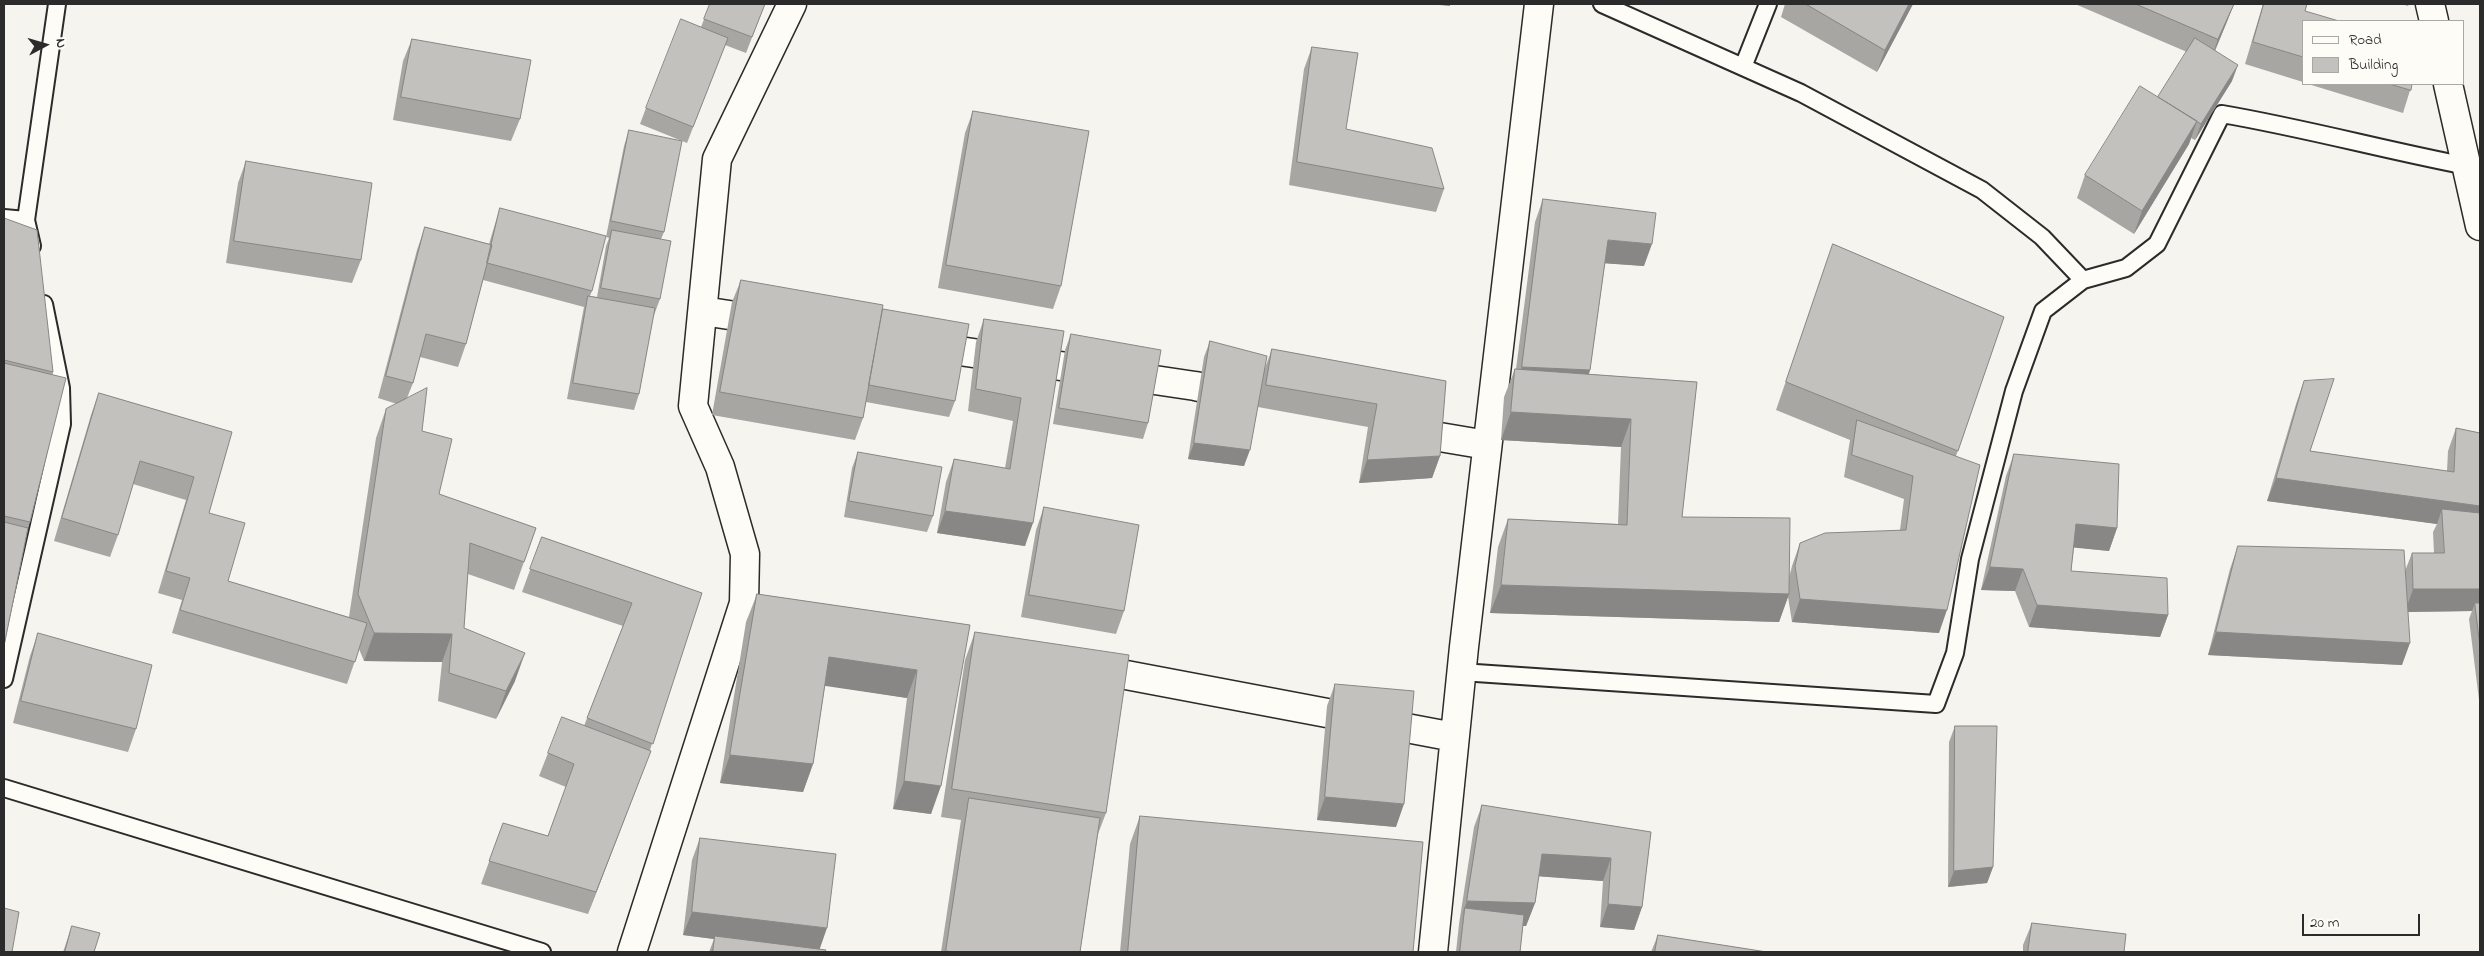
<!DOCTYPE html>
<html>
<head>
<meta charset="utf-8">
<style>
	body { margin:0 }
	#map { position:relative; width:2484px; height:956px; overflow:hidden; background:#f5f4ef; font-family:"Indie Flower",sans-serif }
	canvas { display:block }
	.frame { position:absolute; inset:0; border:5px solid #2b2b2b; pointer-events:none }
	.legend { position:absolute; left:2302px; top:20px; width:162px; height:65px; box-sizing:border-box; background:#fdfcf7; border:1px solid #a9a8a5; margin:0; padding:6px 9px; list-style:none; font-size:15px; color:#2b2b2b }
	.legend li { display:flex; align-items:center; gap:10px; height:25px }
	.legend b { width:25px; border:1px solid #a9a8a5 }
	.north { position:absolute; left:20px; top:20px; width:50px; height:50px; -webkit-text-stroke:4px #fdfcf7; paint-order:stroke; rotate:84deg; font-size:14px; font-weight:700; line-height:20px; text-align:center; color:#2b2b2b }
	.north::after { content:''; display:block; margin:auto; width:18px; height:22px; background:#2b2b2b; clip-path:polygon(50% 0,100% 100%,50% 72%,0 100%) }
	.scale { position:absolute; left:2302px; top:914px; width:118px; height:22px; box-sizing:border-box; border:2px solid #2b2b2b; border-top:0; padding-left:6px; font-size:15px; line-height:18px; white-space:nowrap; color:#2b2b2b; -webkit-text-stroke:4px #fdfcf7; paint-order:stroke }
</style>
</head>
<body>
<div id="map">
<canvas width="2484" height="956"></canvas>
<div class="frame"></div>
<ul class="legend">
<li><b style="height:6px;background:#fdfcf7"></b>Road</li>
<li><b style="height:14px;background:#c2c1be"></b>Building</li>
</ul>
<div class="north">N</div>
<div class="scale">20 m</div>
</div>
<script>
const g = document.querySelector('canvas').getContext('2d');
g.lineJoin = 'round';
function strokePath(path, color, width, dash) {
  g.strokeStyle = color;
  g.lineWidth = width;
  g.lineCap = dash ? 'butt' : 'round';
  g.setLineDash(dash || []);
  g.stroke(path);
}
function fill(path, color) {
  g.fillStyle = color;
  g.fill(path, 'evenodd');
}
const lane = new Path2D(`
	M1602,4L1801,93L1982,190L2042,237L2083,280
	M1743,67L1768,4
	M4,218L26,220
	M32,246L26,220L57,4
	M1461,672L1936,704L1955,653L1970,559L2014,391L2043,311L2083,280L2126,268L2157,244L2222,114C2304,128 2384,150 2467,166
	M4,679L62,424L61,388L44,304
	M4,788L542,952`);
const street = new Path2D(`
	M2430,4L2434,21
	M2448,84L2480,226
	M703,311L768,321
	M926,346L1195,386L1237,395
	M1404,431L1487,445
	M1089,668L1454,737
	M632,952L744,603L745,554L720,467L693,406L717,159L792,4
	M1433,952L1464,647L1539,4`);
strokePath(lane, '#2b2b2b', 20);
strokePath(street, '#2b2b2b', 31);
strokePath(lane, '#fdfcf7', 16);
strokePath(street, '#fdfcf7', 28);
fill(new Path2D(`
	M710,4H765L746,53L725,45L687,143L640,124L646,108L701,27Z
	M1785,4H1913L1877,72L1781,17Z
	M2075,4H2234L2226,24L2215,51L2232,81L2195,140L2191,138L2189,144L2134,234L2077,198L2085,175L2158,97L2187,52Z
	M2263,4H2307L2303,21V82L2245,64Z
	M2401,4H2409L2408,6Z
	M412,39L520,119L511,141L393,120L403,61Z
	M1312,47L1346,129L1444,189L1436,212L1289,185L1304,69Z
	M2308,84H2412L2403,113Z
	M973,111L1061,286L1053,309L938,288L965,133Z
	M629,130L664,232L661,239L660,299L654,315H653L639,394L634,410L567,399L583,312L584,307L483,280L466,344L458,367L420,357L413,383L407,398L422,431L439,494L536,528L514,590L468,574L464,628L515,681L496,719L438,701L442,662L364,661L359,649L347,684L172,633L182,600L158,593L186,500L133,484L118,535L110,557L54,541L91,415L99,393L232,432L209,513L228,581L349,617L376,438L386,409L397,404L378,398L417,250L425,227L489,244L495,224L500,208L592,291L590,296L597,297L606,246L609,238L606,237L624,146Z
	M246,161L361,260L352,283L226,263L238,183Z
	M1543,199L1644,266L1605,263L1590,370L1589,374L1697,382L1682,517L1789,578L1792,566L1800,543L1900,530L1904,499L1844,477L1850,440L1776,410L1833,244L2004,317L1956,456L1939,633L1792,622L1788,597L1779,622L1490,613L1498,547L1508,519L1618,524L1621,447L1501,440L1504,397L1515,369H1516L1535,222Z
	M4,218L53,372L30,522L28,528L4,647Z
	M741,280L955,401L949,417L866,402L863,418L855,440L712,415L732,302Z
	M984,319L1064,331L1025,546L937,533L946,482L954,459L1005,468L1013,421L968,411L976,342Z
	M1071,334L1148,423L1143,439L1053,424L1065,350Z
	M1210,341L1265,368L1272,349L1446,381L1440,456L1432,478L1359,483L1368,427L1258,407L1244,466L1188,459L1204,357Z
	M2304,381L2310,451L2447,471L2448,451L2456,428L2480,433V708L2469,619L2472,611L2408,612L2402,665L2208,655L2230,569L2238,546L2405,571L2412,553H2434L2433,532L2437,524L2267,501L2296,404Z
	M858,452L933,516L927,532L844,517L852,468Z
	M2014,454L2117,528L2109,551L2074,547L2071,571L2168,615L2160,637L2029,627L2015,591L1981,590L2006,476Z
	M1044,507L1124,611L1116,634L1021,617L1036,530Z
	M542,537L702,593L642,774L588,914L481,884L503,823L548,836L566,787L539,776L548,753L584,726L623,626L522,592Z
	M757,594L970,625L931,814L893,809L907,698L825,685L813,764L803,792L720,783L746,622Z
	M975,632L1106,813L1098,834L1080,952H941L961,820L941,817L965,660Z
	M38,633L136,729L128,752L13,723L30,656Z
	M1335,684L1396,827L1317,820L1327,706Z
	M1955,726L1993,867L1987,883L1948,887L1949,742Z
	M1482,805L1651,832L1642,907L1634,930L1600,927L1603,881L1539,876L1535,903L1526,926H1523L1520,952H1456L1459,924L1474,827Z
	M1140,816L1413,952H1120L1130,844Z
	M700,838L820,949L825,952H709L714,939L683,935L692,860Z
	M2032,923L2124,952H2023V945Z
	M72,926L94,952H63Z
	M1658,935L1767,952H1651Z`), '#a7a6a3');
fill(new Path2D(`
	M1429,4H1450V6Z
	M1909,4H1913L1877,72L1885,50Z
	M2234,4L2226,24L2210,62L2218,39Z
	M2238,65L2232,81L2195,140L2201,124Z
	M2197,121L2189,144L2134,234L2142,211Z
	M1608,240L1652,244L1644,266L1600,263Z
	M1522,367L1590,370L1582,393L1513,389Z
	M1511,412L1631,419L1621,447L1501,440Z
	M1194,443L1250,450L1244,466L1188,459Z
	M1440,456L1432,478L1359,483L1367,460Z
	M2276,478L2480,506V529L2442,509L2437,524L2267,501Z
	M945,511L1033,523L1025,546L937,533Z
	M2076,524L2117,528L2109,551L2068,547Z
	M1990,567L2023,569L2015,591L1981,590Z
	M1501,585L1789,594L1779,622L1490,613Z
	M2413,589H2480V611L2475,603L2472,611L2405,612Z
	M1800,599L1947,610L1939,633L1792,622Z
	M2037,605L2168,615L2160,637L2029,627Z
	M2216,632L2410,643L2402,665L2208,655Z
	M374,633L452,634L442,662L364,661Z
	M525,653L515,681L496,719L506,691Z
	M829,657L917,670L907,698L819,685Z
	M651,751L642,774L588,914L596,892Z
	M730,755L813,764L803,792L720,783Z
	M904,781L941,786L931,814L893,809Z
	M1325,797L1404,804L1396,827L1317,820Z
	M1542,854L1611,858L1603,881L1534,876Z
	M1993,867L1987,883L1948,887L1954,871Z
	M1467,901L1535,903L1526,926L1463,924L1465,908L1459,924Z
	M1608,904L1642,907L1634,930L1600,927Z
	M692,912L827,928L819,951L715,936L714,939L683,935Z`), '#888785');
const building = new Path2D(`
	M710,4H765L752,37L704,19Z
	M1806,4H1909L1885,50Z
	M2136,4H2234L2218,39Z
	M2264,4H2307L2305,11L2339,21H2303V57L2253,42Z
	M681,19L728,38L693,127L646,108Z
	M2195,38L2238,65L2201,124L2158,97Z
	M412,39L531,60L520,119L401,97Z
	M1312,47L1358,53L1346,129L1432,148L1444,189L1297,162Z
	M2390,84H2412L2411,90Z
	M2140,86L2197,121L2142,211L2085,175Z
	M973,111L1089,131L1061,286L946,265Z
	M629,130L682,141L664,232L611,221Z
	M246,161L372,183L361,260L234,241Z
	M1543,199L1656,213L1652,244L1608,240L1590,370L1522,367Z
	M500,208L606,236L592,291L487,263Z
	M4,218L37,230L53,372L4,360Z
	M425,227L492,245L466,344L426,334L413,383L386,376Z
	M612,230L671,241L660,299L601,288Z
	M1833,244L2004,317L1958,451L1786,382Z
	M741,280L883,305L863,418L720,392Z
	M588,296L655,308L639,394L573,383Z
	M883,309L969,324L955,401L869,385Z
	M984,319L1064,331L1033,523L945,511L954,459L1010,469L1021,398L976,389Z
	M1071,334L1161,350L1148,423L1059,408Z
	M1210,341L1267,356L1250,450L1194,443Z
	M1272,349L1446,381L1440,456L1367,460L1377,404L1266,385Z
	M4,363L66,378L30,522L4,516Z
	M1515,369L1697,382L1682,517L1790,518L1789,594L1501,585L1508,519L1627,525L1631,419L1511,412Z
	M2334,379L2310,451L2454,472L2456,428L2480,433V506L2276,478L2304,381Z
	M427,388L422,431L452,439L439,494L536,528L524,562L470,543L464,628L525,653L506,691L449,673L452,634L374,633L358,594L386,409Z
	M99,393L232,432L209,513L245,523L228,581L367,623L355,662L180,610L190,578L166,571L194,477L140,461L118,535L62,518Z
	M1857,420L1980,465L1947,610L1800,599L1795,566L1800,543L1825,533L1906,530L1913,476L1852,455Z
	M858,452L942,467L933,516L849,501Z
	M2014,454L2119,464L2117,528L2076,524L2071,571L2167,578L2168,615L2037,605L2023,569L1990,567Z
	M1044,507L1139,525L1124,611L1029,595Z
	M2442,509L2480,513V589H2413L2412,553H2444Z
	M4,522L28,528L4,646Z
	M542,537L702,593L653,744L587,718L632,603L530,569Z
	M2238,546L2404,550L2410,643L2216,632Z
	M757,594L970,625L941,786L904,781L917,670L829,657L813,764L730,755Z
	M2475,603H2480V646Z
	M975,632L1129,655L1106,813L952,789Z
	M38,633L152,665L136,729L21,701Z
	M1335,684L1414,691L1404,804L1325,797Z
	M562,717L651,751L596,892L489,861L503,823L548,836L574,764L548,753Z
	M1955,726H1997L1993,867L1954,871Z
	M969,798L1100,818L1080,952H953L946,951Z
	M1482,805L1651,832L1642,907L1608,904L1611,858L1542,854L1535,903L1467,901Z
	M1140,816L1423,842L1413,952H1128Z
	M700,838L836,854L827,928L692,912Z
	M4,908L19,912L12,952H4Z
	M1465,908L1524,915L1520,952H1460Z
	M2032,923L2126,934L2124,952H2028Z
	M72,926L100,933L94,952H65Z
	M1658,935L1767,952H1655Z
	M715,936L826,950L825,952H713Z`);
fill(building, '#c2c1be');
strokePath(building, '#888785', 1);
</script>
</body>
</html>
